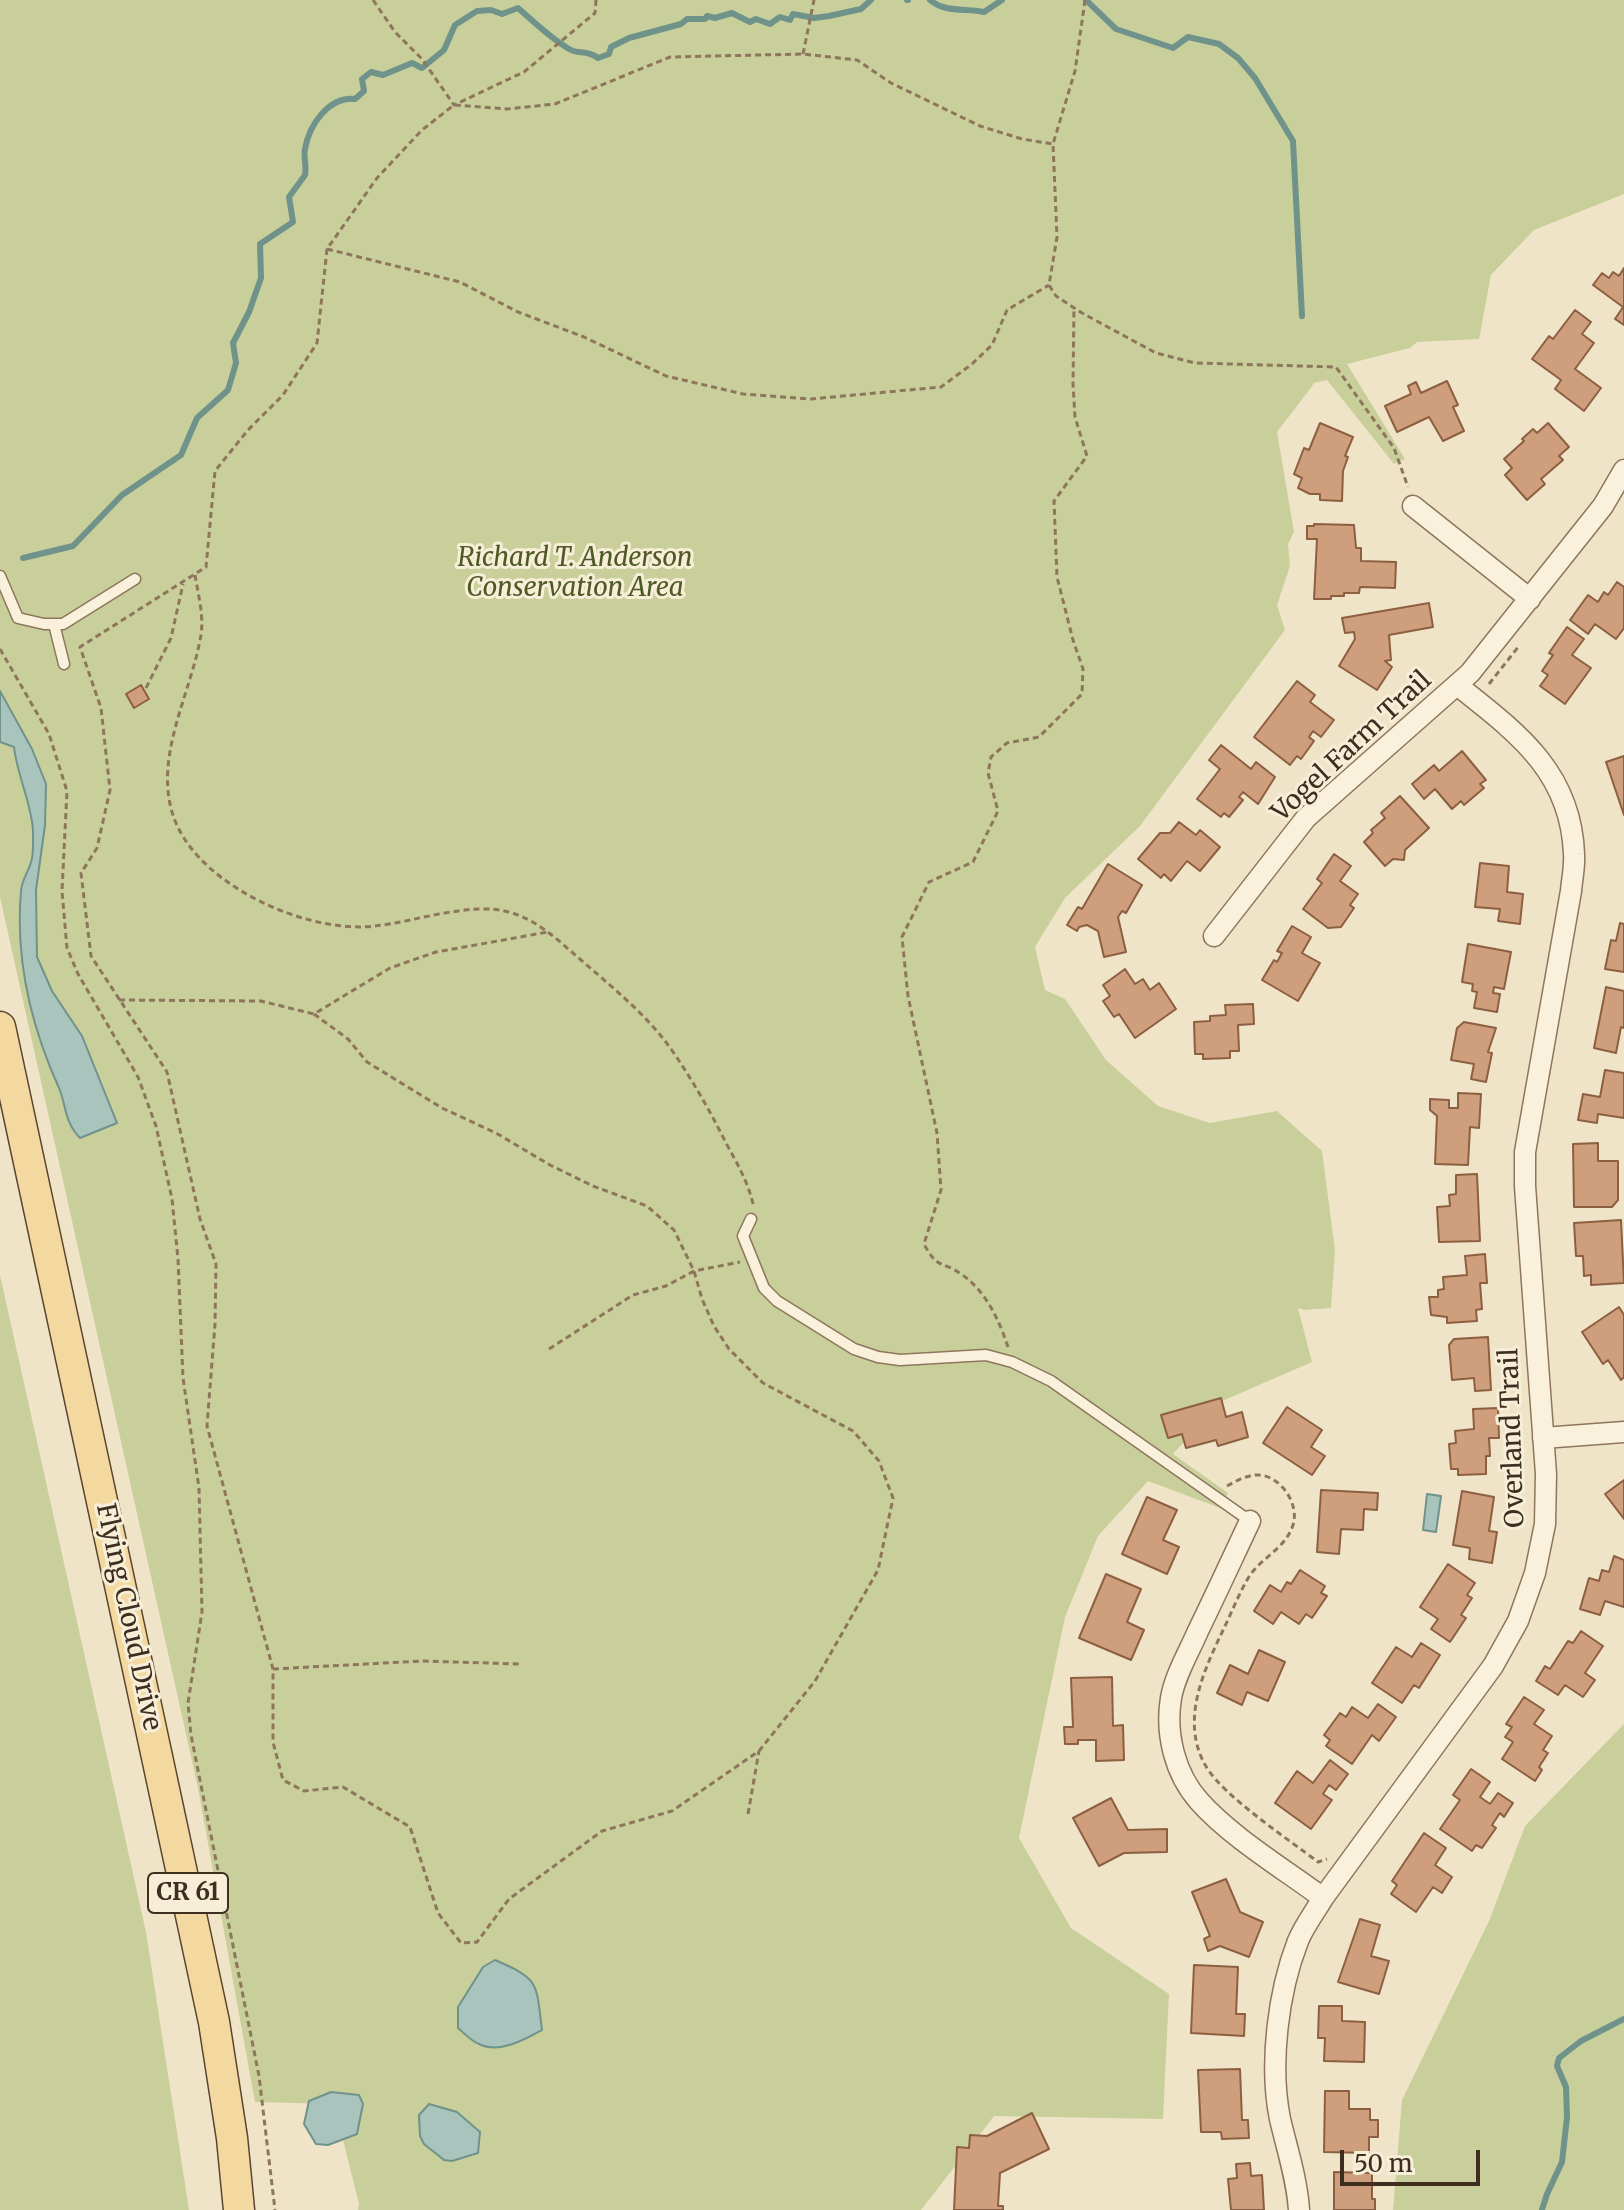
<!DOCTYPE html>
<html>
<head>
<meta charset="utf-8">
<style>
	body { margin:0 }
	#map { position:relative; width:1624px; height:2210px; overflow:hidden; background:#f0e4c8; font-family:Merriweather,serif }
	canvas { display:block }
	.scale { position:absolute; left:1340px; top:2150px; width:140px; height:36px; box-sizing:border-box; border:4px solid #3d2e20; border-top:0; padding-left:10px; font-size:24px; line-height:28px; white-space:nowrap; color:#3d2e20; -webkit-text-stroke:6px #f7eed8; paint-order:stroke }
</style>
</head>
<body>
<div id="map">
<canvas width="1624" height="2210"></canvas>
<div class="scale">50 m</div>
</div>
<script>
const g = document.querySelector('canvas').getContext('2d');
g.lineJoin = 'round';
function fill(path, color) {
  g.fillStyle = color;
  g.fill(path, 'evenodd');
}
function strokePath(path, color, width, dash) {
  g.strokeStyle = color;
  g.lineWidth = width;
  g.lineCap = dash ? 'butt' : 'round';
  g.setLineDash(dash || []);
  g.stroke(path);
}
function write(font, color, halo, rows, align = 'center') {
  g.font = font + ' Merriweather,serif';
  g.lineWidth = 6;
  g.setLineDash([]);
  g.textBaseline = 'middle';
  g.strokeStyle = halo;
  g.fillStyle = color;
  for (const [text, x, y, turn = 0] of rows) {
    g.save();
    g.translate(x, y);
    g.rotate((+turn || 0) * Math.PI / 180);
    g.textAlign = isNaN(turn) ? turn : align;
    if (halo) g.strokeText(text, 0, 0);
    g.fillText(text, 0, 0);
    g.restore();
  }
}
fill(new Path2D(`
	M0,0H1624V194L1534,230L1491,275L1479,339L1417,342L1410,348L1347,364L1405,459L1394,464L1327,380L1314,383L1310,389L1277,432L1294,532L1288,544L1290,566L1277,605L1285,630L1140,826L1065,898L1035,947L1045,990L1065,999L1106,1060L1158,1106L1210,1123L1277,1111L1322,1151L1335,1250L1331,1308L1304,1310L1298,1308L1312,1362L1220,1402L1173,1454L1228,1493L1220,1508L1148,1481L1098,1536L1065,1617L1019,1838L1071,1928L1169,1994L1163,2119L994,2116L921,2210H358L359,2204L334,2104L255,2102L198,1788L0,897Z
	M0,1275L146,1932L189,2210H0Z
	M1624,1724V2210H1393L1402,2100L1489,1921L1525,1826Z`), '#c9cf9b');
const water = new Path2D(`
	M0,691L32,749L46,784L45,825L36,890L37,957L52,991L82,1036L117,1123L80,1138C64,1121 67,1108 59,1088C31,1026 15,959 21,891C22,879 28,873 31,862C34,854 33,840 33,831C32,805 17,775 14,747L0,742Z
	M1427,1494L1441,1496L1436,1532L1423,1530Z
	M495,1960C540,1979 536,1983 542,2030C524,2040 499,2054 479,2044C471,2041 464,2033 458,2028V2007L483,1967Z
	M331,2092L359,2095L363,2104L357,2134L328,2145L316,2144L304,2124L309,2101Z
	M429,2104L457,2112L480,2132L478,2153L452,2161L444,2160L424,2144L420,2136L419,2115Z`);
fill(water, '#a9c4bc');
strokePath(water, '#6f938a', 2);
strokePath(new Path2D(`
	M907,0H908
	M930,0C945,13 966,8 984,12L1002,0
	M1086,0L1116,29L1173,48L1188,37L1219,44L1238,58L1255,78L1293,141L1302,316
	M23,558L73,546L122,495L181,455L197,418L228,390L236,363L233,343L249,312L261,278L260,244L293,222L289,197L305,175C307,166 303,157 305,149C309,125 329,96 355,99L364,91L362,79L371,72L383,75L412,63L422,68L444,50L455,25L477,11L491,10L502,14L518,8C534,22 550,38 569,49C579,55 586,49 598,58L609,54L611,47L629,38L681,24L687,19H705L707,16L715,18L732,13L750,22L756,19L770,24L780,17L790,20L793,14L814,18L829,16L861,9L871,0
	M1542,2210L1547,2194L1562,2162L1567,2117L1566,2087L1557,2066L1559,2058L1581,2041L1624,2019`), '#6f938a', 6);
const building = new Path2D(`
	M1624,268V325L1615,319L1623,307L1593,285L1602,273L1609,278L1613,272L1619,276Z
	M1575,310L1591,322L1582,334L1594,343L1575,369L1601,388L1584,411L1555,389L1561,380L1532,359L1549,336L1553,339Z
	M1447,381L1458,405L1453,407L1464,431L1443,441L1429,417L1397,432L1385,406L1411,394L1408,386L1416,382L1421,393Z
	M1320,423L1353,437L1345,456L1348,457L1343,471L1342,501L1320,500V494H1310L1298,488L1302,478L1294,474L1304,448L1309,450Z
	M1548,423L1569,447L1559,456L1563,460L1541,479L1545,484L1527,500L1505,475L1512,468L1504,459L1524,441L1522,439L1533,429L1537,433Z
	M1314,524L1354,525L1356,548H1361V561L1396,562L1395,588L1360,587L1359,593H1344V596H1331V599H1314L1317,539H1307V526H1314Z
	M1617,582L1624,587V628L1616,639L1595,624L1588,634L1570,620L1588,595L1598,602L1604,592L1608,595Z
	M1429,603L1433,627L1389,635L1391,660L1385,661L1392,667L1377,690L1339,666L1355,639L1354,632L1345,633L1342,618Z
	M1567,627L1584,639L1572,655L1591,668L1565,704L1540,686L1548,675L1542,671L1553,655L1549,653Z
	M1297,681L1315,695L1310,702L1334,720L1321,737L1313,731L1309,737L1314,741L1301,759L1297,756L1290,765L1254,737Z
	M141,685L149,699L134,708L126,694Z
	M1221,745L1251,769L1256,762L1275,777L1258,804L1243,792L1239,797L1243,800L1229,817L1224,813L1221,817L1197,799L1220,769L1209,760Z
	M1462,751L1486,780L1480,784L1484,788L1464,805L1461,801L1452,809L1435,789L1424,799L1412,784L1434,765L1439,771Z
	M1624,756V815L1606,762Z
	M1400,796L1429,828L1405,850L1404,860L1393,859L1385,866L1364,842L1373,833L1371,830L1385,818L1381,813Z
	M1179,822L1196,835L1200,830L1220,847L1200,871L1187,861L1171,881L1164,874L1161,878L1138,859L1160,833H1170Z
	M1334,854L1351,866L1340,881L1358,894L1350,905L1354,908L1341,927L1328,928L1303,909L1322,883L1317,879Z
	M1480,863L1509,866L1507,892L1523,894L1520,924L1498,921L1500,909L1475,907Z
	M1108,864L1142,885L1126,913L1122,911L1118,917L1126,952L1104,957L1098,931L1087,925L1079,927L1077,931L1067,925L1078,907L1082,909Z
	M1620,923L1624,924V972L1605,969L1611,940L1616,941Z
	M1292,926L1311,937L1302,953L1320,963L1298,1001L1262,980L1274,960L1277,962L1282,953L1277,951Z
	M1468,944L1511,952L1504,989L1494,987L1493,993L1500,994L1497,1012L1474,1008L1477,992L1472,991L1473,984L1462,982Z
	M1125,969L1135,984L1143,979L1150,990L1159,983L1176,1009L1135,1038L1119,1014L1114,1017L1103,1001L1110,996L1103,985Z
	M1606,987L1624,991V1028L1621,1027L1616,1053L1594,1048Z
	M1253,1004L1254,1024L1238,1025L1239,1051H1230V1058L1203,1059V1054H1195L1194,1022L1210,1021V1016L1226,1015L1225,1005Z
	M1464,1022L1496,1028L1488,1052L1492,1053L1486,1082L1471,1079L1474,1064L1451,1060L1457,1028Z
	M1605,1070L1624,1073V1118L1598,1114L1597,1123L1578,1120L1583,1094L1600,1097Z
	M1458,1093L1481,1094L1479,1128L1470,1127L1468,1165L1435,1164L1437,1116L1430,1110V1099L1449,1100V1108H1458Z
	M1598,1143V1161H1618V1200L1612,1207H1574L1573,1144Z
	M1477,1174L1480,1241L1439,1242L1437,1207L1450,1206L1449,1195L1456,1194V1175Z
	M1621,1220L1624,1283L1591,1285V1275L1584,1276L1583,1256H1576L1574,1223Z
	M1485,1254L1487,1283H1480L1482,1309L1476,1310L1477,1321L1447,1323V1317L1431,1315L1429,1297H1438V1290L1444,1289L1443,1277L1467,1275L1465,1256Z
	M1619,1307L1624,1315V1377L1621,1380L1608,1360L1603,1364L1582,1332Z
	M1488,1337L1491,1390L1475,1391L1474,1378L1452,1380L1449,1345L1454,1339Z
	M1221,1398L1226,1417L1242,1412L1248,1437L1218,1446L1216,1440L1186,1448L1182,1434L1168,1438L1161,1415Z
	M1287,1407L1322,1430L1311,1447L1325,1456L1312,1475L1263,1443Z
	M1498,1408L1499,1438H1489L1490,1456H1486V1474L1458,1475V1469H1451L1449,1444L1456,1443L1455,1431L1474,1429L1473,1409Z
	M1624,1480V1519L1605,1494Z
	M1321,1490L1378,1493L1377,1510L1364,1509L1363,1530L1341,1529L1339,1554L1317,1552Z
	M1462,1491L1494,1497L1489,1531L1497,1532L1492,1563L1469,1559L1470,1548L1453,1545Z
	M1147,1497L1177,1510L1163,1540L1179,1547L1167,1574L1122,1554Z
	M1614,1556L1624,1560V1607L1605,1601L1600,1615L1580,1609L1589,1578L1599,1581L1602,1570L1609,1572Z
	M1448,1564L1475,1583L1467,1595L1472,1598L1461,1615L1466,1618L1450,1642L1431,1629L1438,1619L1420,1607Z
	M1300,1570L1325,1586L1321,1593L1327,1596L1312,1618L1306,1614L1299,1624L1281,1612L1273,1624L1254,1611L1270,1585L1281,1592L1287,1582L1291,1584Z
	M1106,1574L1141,1589L1127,1622L1144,1630L1131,1660L1079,1638Z
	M1581,1631L1603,1646L1585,1673L1595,1680L1583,1697L1565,1685L1558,1695L1536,1681L1545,1666L1550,1669L1568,1641L1573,1643Z
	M1421,1643L1440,1655L1419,1688L1414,1685L1402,1703L1372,1683L1396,1647L1412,1657Z
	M1259,1650L1285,1662L1268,1701L1247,1692L1242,1705L1217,1693L1230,1665L1248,1674Z
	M1112,1677L1113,1726L1123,1725L1124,1760L1096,1761V1740H1078V1744H1065L1064,1727H1073L1071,1678Z
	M1524,1697L1544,1710L1534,1724L1552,1736L1543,1750L1548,1753L1539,1767L1542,1770L1535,1781L1502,1759L1513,1742L1505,1737L1512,1727L1506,1724Z
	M1378,1704L1396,1717L1379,1741L1372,1735L1352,1764L1326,1746L1330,1740L1324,1735L1340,1713L1346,1717L1352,1707L1368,1718Z
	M1330,1760L1348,1774L1336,1790L1329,1785L1323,1794L1332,1800L1311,1829L1275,1803L1297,1771L1313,1783Z
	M1471,1769L1490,1782L1480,1797L1490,1804L1498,1793L1513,1803L1504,1817L1500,1813L1492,1825L1496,1828L1482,1848L1476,1845L1472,1851L1440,1829L1460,1800L1453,1795Z
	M1111,1798L1128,1830L1167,1829V1852L1124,1853L1099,1866L1073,1818Z
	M1424,1833L1446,1848L1435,1865L1452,1877L1442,1893L1433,1887L1416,1912L1391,1894L1397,1885L1392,1881Z
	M1226,1879L1240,1912L1263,1922L1249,1957L1220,1946L1208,1951L1204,1939L1210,1936L1192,1892Z
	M1360,1919L1380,1925L1371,1956L1389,1961L1379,1994L1338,1982Z
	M1194,1965L1238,1967L1236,2014H1245L1244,2036L1191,2033Z
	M1319,2006H1342V2021L1365,2022L1364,2062L1324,2061L1325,2038H1318Z
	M1240,2069L1242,2120H1248L1249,2138L1222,2139L1221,2132H1201L1198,2070Z
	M1325,2091H1349V2109H1370V2120H1378V2137H1369V2153L1324,2152Z
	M1032,2113L1049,2149L1000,2173L998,2206H1003V2210H954L957,2147L969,2148L970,2135L987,2136Z
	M1250,2163L1251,2176L1262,2175L1264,2210H1231L1228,2179L1237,2178L1236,2164Z
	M1334,2172L1372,2173V2199H1375V2210H1334Z`);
fill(building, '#cf9f7d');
strokePath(building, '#8d5f41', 2);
const lane = new Path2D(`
	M0,576L18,618L44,624H63L135,579
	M54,624L64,664
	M751,1219L743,1236L764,1288L777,1301L854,1349L878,1357L900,1360L986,1355L1012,1362L1051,1381L1250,1521`);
const street = new Path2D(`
	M1413,506L1530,599
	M1214,936L1306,818L1470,673L1603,506L1624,470
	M1543,1438L1624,1432
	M1250,1521C1233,1557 1216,1594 1198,1631C1189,1652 1175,1675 1171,1698C1165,1734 1175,1774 1199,1801C1231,1837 1284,1869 1323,1898
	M1299,2210C1297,2179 1287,2149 1280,2119C1269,2065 1278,1992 1298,1941C1304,1926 1315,1912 1323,1898L1493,1666L1518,1621L1535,1573L1545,1524L1546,1474L1525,1186V1152L1571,891C1572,879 1575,866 1574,854C1571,771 1516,732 1457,685`);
const primary = new Path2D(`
	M0,1027L214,2022L232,2138L239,2210`);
strokePath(lane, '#8d765c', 13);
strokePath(street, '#8d765c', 23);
strokePath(primary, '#5b4430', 33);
strokePath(new Path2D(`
	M373,0L395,32L422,59L454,105L524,72L595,13L596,0
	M1085,0L1075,71L1053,144L1057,237L1049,285L1056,296L1082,313L1156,353L1195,363L1336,367L1394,448L1408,487
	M803,54L814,0
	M327,249L460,282L518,312L584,337L666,376L743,394L811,399L941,387L972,364L992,345L1007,310L1049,285
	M195,575C198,594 204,615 201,635C191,695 150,762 176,823C203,887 308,934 375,926C415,922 473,900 512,913C539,921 560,942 581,960C613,988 647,1015 671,1049C692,1079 710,1111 726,1143C737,1163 748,1182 753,1204
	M0,649L49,734L67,791L62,891L67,948L78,974L138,1077L156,1126L172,1199L178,1259L183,1378L199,1488L202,1612L188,1703L191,1735L259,2076L275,2210
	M1489,684L1519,646
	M146,688L171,638L183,584
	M119,1000L261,1001L314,1014L390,968L436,952L548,932
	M314,1014L348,1039L367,1062L442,1108L496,1133L550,1165L593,1186L647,1206L674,1230L694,1271L702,1299L714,1326L729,1349L763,1383L853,1431L879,1461L893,1498L878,1570L815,1681L759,1751L672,1811L602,1831L509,1899L477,1942L461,1943L438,1913L410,1827L343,1787L304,1791L283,1780L273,1742V1669L207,1426L215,1324L216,1264L200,1219L167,1072L91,956L81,873L97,848L110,790L101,708L80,647L206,567L215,471L248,430L283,395L317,343L327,249L377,178L422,130L454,105L507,109L555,104L670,57L803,54L857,60L891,83L980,126L1022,139L1053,144
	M1008,1347C999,1320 986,1291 961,1274C941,1260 938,1270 924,1244L941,1190L937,1133L908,996L902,937L929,882L973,862L998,811L988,773L991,757L1007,743L1039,737L1082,694L1083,669L1073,640L1057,577L1054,501L1087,456L1075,417L1073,384L1074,307
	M549,1349L633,1295L666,1286L694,1271L740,1262
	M1227,1486C1236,1481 1245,1476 1255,1475C1279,1473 1300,1503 1293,1525C1285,1550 1259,1558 1247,1580C1239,1594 1233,1609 1226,1624C1205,1668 1178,1721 1207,1768C1225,1797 1288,1839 1318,1862L1327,1859
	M273,1669L422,1661L520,1664
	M748,1814L759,1751`), '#8d765c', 3, [6, 4]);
strokePath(lane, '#faf1dc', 10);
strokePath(street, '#faf1dc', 20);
strokePath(primary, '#f3d9a0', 30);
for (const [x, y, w] of [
	[188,1893,80]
]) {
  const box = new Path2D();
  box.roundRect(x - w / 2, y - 20, w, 40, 6);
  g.fillStyle = '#f7eed8';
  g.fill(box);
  strokePath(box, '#3d2e20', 2);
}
write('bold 24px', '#3d2e20', null, [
	["CR 61",188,1893]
]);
write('italic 26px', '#4d5a26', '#f7eed8', [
	["Richard T. Anderson",575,559],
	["Conservation Area",575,589]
]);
write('26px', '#3d2e20', '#f7eed8', [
	["Vogel Farm Trail",1352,747,-43],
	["Overland Trail",1513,1438,-92],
	["Flying Cloud Drive",128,1617,78]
]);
</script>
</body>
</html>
